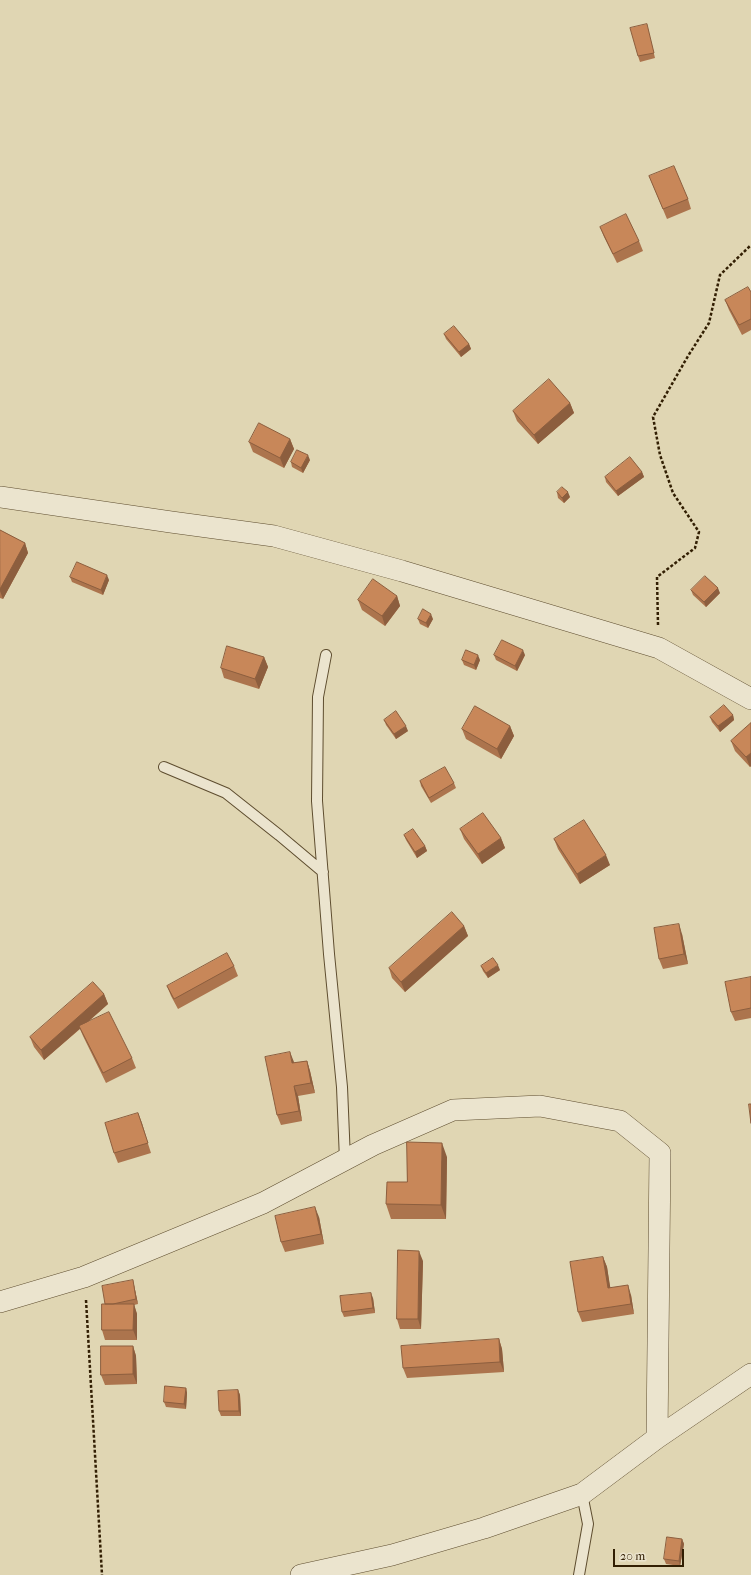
<!DOCTYPE html>
<html>
<head>
<meta charset="utf-8">
<style>
	body { margin:0 }
	#map { position:relative; width:751px; height:1575px; overflow:hidden; background:#e0d6b3; font-family:"IM FELL French Canon",serif }
	canvas { display:block }
	.scale { position:absolute; left:613px; top:1549px; width:71px; height:18px; box-sizing:border-box; border:2px solid #321f03; border-top:0; padding-left:5px; font-size:12px; line-height:14px; white-space:nowrap; color:#321f03; -webkit-text-stroke:3px #ebe4ce; paint-order:stroke }
</style>
</head>
<body>
<div id="map">
<canvas width="751" height="1575"></canvas>
<div class="scale">20 m</div>
</div>
<script>
const g = document.querySelector('canvas').getContext('2d');
g.lineJoin = 'round';
function strokePath(path, color, width, dash) {
  g.strokeStyle = color;
  g.lineWidth = width;
  g.lineCap = dash ? 'butt' : 'round';
  g.setLineDash(dash || []);
  g.stroke(path);
}
function fill(path, color) {
  g.fillStyle = color;
  g.fill(path, 'evenodd');
}
const service = new Path2D(`
	M326,655L318,697L317,801L329,954L342,1087L345,1160
	M164,767L226,793L279,835L323,872
	M579,1575L588,1524L582,1494`);
const minor = new Path2D(`
	M0,497L171,522L274,536L402,571L659,648L751,699
	M0,1302L84,1277L263,1203L373,1145L453,1110L540,1106L620,1121L660,1153L657,1438
	M301,1575L392,1555L484,1528L582,1494L657,1438L751,1374`);
strokePath(service, '#5e4d2f', 12);
strokePath(minor, '#5e4d2f', 22);
strokePath(new Path2D(`
	M658,625L657,577L695,548L699,532L673,493L660,455L653,417L688,356L709,323L720,275L751,245
	M86,1300L102,1575`), '#321f03', 2.5, [3, 2]);
strokePath(service, '#ebe4ce', 10);
strokePath(minor, '#ebe4ce', 21);
fill(new Path2D(`
	M648,29L655,58L640,62L638,56Z
	M649,176L688,199L691,209L667,219Z
	M600,227L639,241L643,251L617,263L604,237Z
	M751,292V330L742,335L729,310L725,300Z
	M444,334L469,344L471,349L461,357L446,339Z
	M570,403L574,413L538,444L517,421L513,411Z
	M290,439L294,449L284,468L253,452L249,442Z
	M310,460L303,473L292,467L291,462Z
	M642,472L644,477L618,496L606,482L605,477Z
	M557,492L570,497L564,503L558,498Z
	M0,530L25,543L28,553L3,599L0,598Z
	M70,577L109,580L103,595L72,582Z
	M691,590L720,593L706,607L693,595Z
	M397,596L400,606L385,626L362,610L358,600Z
	M418,619H433L428,628L420,624Z
	M494,655H525L517,671L496,660Z
	M264,657L268,667L259,689L224,678L221,668Z
	M462,660H480L476,670L464,665Z
	M733,715L734,720L720,732L712,722L710,717Z
	M384,720L408,731L396,739L386,725Z
	M751,723V766L750,767L735,751L731,741Z
	M510,726L514,736L501,759L466,739L462,729Z
	M420,781L454,783L456,788L431,803L421,786Z
	M460,829L501,838L505,848L482,864L464,839Z
	M404,835L425,846L427,851L417,858L406,840Z
	M554,839L610,865L580,884L558,849Z
	M464,926L468,936L405,992L392,978L389,968Z
	M682,934L688,964L663,969L659,959Z
	M234,966L238,976L178,1009L171,996L167,986Z
	M481,966L500,970L488,978L483,971Z
	M751,977V1018L735,1021L731,1012Z
	M104,994L108,1004L87,1023L132,1058L136,1068L106,1083L83,1036L80,1029L44,1060L34,1047L30,1037Z
	M307,1061L310,1071L315,1093L298,1096L302,1121L281,1125L277,1115L294,1063Z
	M138,1113L151,1153L118,1163L114,1153Z
	M447,1157L446,1219H391L386,1204L407,1182Z
	M319,1217L324,1244L285,1252L281,1242Z
	M603,1257L607,1267L610,1288L631,1295L634,1314L582,1322L578,1312Z
	M423,1261L421,1329H400L397,1319Z
	M134,1285L138,1304L134,1305L137,1314V1340H105L102,1330L105,1304Z
	M373,1298L375,1313L344,1317L342,1312Z
	M499,1339L502,1349L504,1372L407,1378L403,1368Z
	M133,1346L136,1356L137,1384L105,1385L101,1375Z
	M186,1388L187,1393L186,1409L166,1407L164,1402Z
	M238,1390L240,1395L241,1416H221L219,1411Z
	M682,1539L684,1544L680,1566L666,1564L664,1559Z`), '#ac744d');
fill(new Path2D(`
	M469,344L471,349L461,357L459,352Z
	M570,403L574,413L538,444L534,435Z
	M290,439L294,449L284,468L280,458Z
	M308,455L310,460L303,473L301,468Z
	M642,472L644,477L618,496L616,491Z
	M568,492L570,497L564,503L562,498Z
	M25,543L28,553L3,599L0,591V589Z
	M107,575L109,580L103,595L101,590Z
	M718,588L720,593L706,607L704,602Z
	M397,596L400,606L385,626L382,616Z
	M431,614L433,619L428,628L426,623Z
	M523,650L525,655L517,671L515,666Z
	M478,655L480,660L476,670L474,665Z
	M264,657L268,667L259,689L255,679Z
	M733,715L734,720L720,732L718,726Z
	M406,726L408,731L396,739L394,734Z
	M510,726L514,736L501,759L497,749Z
	M751,753V766L750,767L746,757Z
	M501,838L505,848L482,864L478,854Z
	M425,846L427,851L417,858L415,852Z
	M606,855L610,865L580,884L577,874Z
	M679,924L682,934L688,964L684,954Z
	M464,926L468,936L405,992L401,982Z
	M498,965L500,970L488,978L486,973Z
	M104,994L108,1004L44,1060L41,1050Z
	M290,1052L294,1062L296,1073L292,1063Z
	M307,1061L310,1071L315,1093L311,1083Z
	M294,1086L298,1096L302,1121L299,1111Z
	M138,1113L142,1123L151,1153L148,1143Z
	M442,1143L447,1157L446,1219L441,1205Z
	M315,1207L319,1217L324,1244L321,1234Z
	M419,1251L423,1261L421,1329L418,1319Z
	M603,1257L607,1267L612,1298L608,1288Z
	M133,1280L134,1285L138,1304L136,1299Z
	M628,1285L631,1295L634,1314L631,1304Z
	M371,1293L373,1298L375,1313L373,1308Z
	M134,1304L137,1314V1340L133,1330Z
	M499,1339L502,1349L504,1372L500,1362Z
	M133,1346L136,1356L137,1384L133,1374Z
	M186,1388L187,1393L186,1409L184,1404Z
	M238,1390L240,1395L241,1416L239,1411Z
	M682,1539L684,1544L680,1566L679,1561Z`), '#8c5e3e');
const building = new Path2D(`
	M647,24L654,53L638,56L630,28Z
	M674,166L688,199L663,209L649,176Z
	M626,214L639,241L613,254L600,227Z
	M748,287L751,292V319L739,325L725,300Z
	M454,326L469,344L459,352L444,334Z
	M549,379L570,403L534,435L513,411Z
	M259,423L290,439L280,458L249,442Z
	M297,450L308,455L301,468L291,462Z
	M630,457L642,472L616,491L605,477Z
	M562,487L568,492L562,498L557,492Z
	M0,530L25,543L0,589Z
	M77,562L107,575L101,590L70,577Z
	M705,576L718,588L704,602L691,590Z
	M373,579L397,596L382,616L358,600Z
	M423,609L431,614L426,623L418,619Z
	M502,640L523,650L515,666L494,655Z
	M227,646L264,657L255,679L221,668Z
	M466,650L478,655L474,665L462,660Z
	M724,705L733,715L718,726L710,717Z
	M475,706L510,726L497,749L462,729Z
	M396,711L406,726L394,734L384,720Z
	M751,723V753L746,757L731,741Z
	M445,767L454,783L429,798L420,781Z
	M483,813L501,838L478,854L460,829Z
	M584,820L606,855L577,874L554,839Z
	M413,829L425,846L415,852L404,835Z
	M452,912L464,926L401,982L389,968Z
	M679,924L684,954L659,959L654,928Z
	M227,953L234,966L174,999L167,986Z
	M493,958L498,965L486,973L481,966Z
	M751,977V1008L731,1012L725,982Z
	M93,982L104,994L41,1050L30,1037Z
	M109,1012L132,1058L103,1073L79,1026Z
	M290,1052L292,1063L307,1061L311,1083L294,1086L299,1111L277,1115L265,1057Z
	M749,1104H751V1123Z
	M138,1113L148,1143L114,1153L105,1123Z
	M407,1142L442,1143L441,1205L386,1204L387,1182H407Z
	M315,1207L321,1234L281,1242L275,1216Z
	M398,1250L419,1251L418,1319H397Z
	M603,1257L608,1288L628,1285L631,1304L578,1312L570,1262Z
	M133,1280L136,1299L113,1304H105L102,1286Z
	M371,1293L373,1308L342,1312L340,1296Z
	M102,1304H134L133,1330H102Z
	M499,1339L500,1362L403,1368L401,1346Z
	M101,1346H133V1374L101,1375Z
	M165,1386L186,1388L184,1404L164,1402Z
	M238,1390L239,1411H219L218,1391Z
	M667,1537L682,1539L679,1561L664,1559Z`);
fill(building, '#c88759');
strokePath(building, '#8c5e3e', 1);
</script>
</body>
</html>
